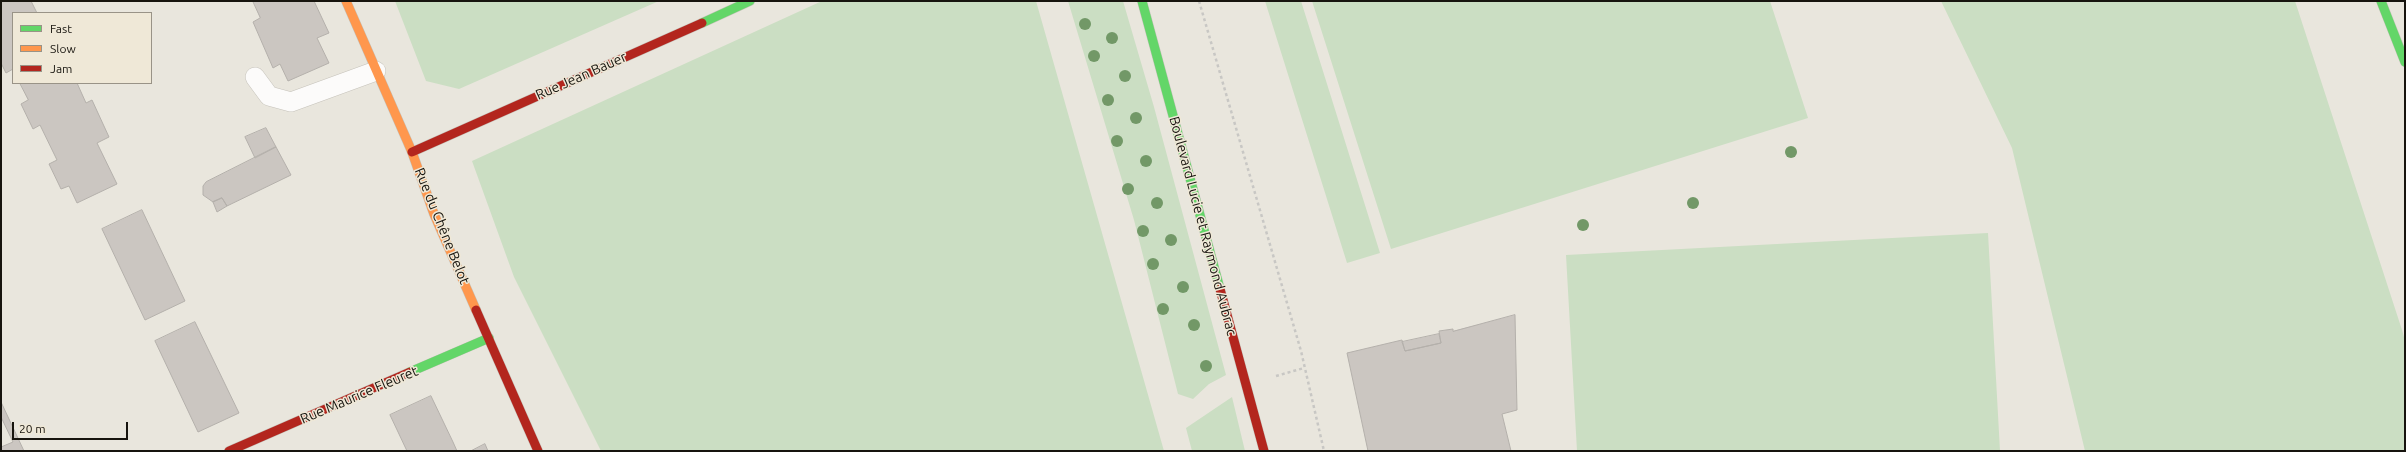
<!DOCTYPE html>
<html>
<head>
<meta charset="utf-8">
<style>
	body { margin:0 }
	#map { position:relative; width:2406px; height:452px; overflow:hidden; background:#e9e6dd; font-family:Ubuntu,sans-serif }
	canvas { display:block }
	.frame { position:absolute; inset:0; border:2px solid #17140e; pointer-events:none }
	.legend { position:absolute; left:12px; top:12px; width:140px; height:72px; box-sizing:border-box; background:#efe8d7; border:1px solid #999387; margin:0; padding:5px 7px; list-style:none; font-size:12px; color:#17140e }
	.legend li { display:flex; align-items:center; gap:8px; height:20px }
	.legend b { width:20px; border:1px solid #999387 }
	.scale { position:absolute; left:12px; top:422px; width:116px; height:18px; box-sizing:border-box; border:2px solid #17140e; border-top:0; padding-left:5px; font-size:12px; line-height:14px; white-space:nowrap; color:#17140e; -webkit-text-stroke:3px #efe8d7; paint-order:stroke }
</style>
</head>
<body>
<div id="map">
<canvas width="2406" height="452"></canvas>
<div class="frame"></div>
<ul class="legend">
<li><b style="height:5px;background:#63d668"></b>Fast</li>
<li><b style="height:5px;background:#ff974d"></b>Slow</li>
<li><b style="height:5px;background:#b3261e"></b>Jam</li>
</ul>
<div class="scale">20 m</div>
</div>
<script>
const g = document.querySelector('canvas').getContext('2d');
g.lineJoin = 'round';
function fill(path, color) {
  g.fillStyle = color;
  g.fill(path, 'evenodd');
}
function strokePath(path, color, width, dash) {
  g.strokeStyle = color;
  g.lineWidth = width;
  g.lineCap = dash ? 'butt' : 'round';
  g.setLineDash(dash || []);
  g.stroke(path);
}
function write(font, color, halo, rows, align = 'center') {
  g.font = font + ' Ubuntu,sans-serif';
  g.lineWidth = 3;
  g.setLineDash([]);
  g.textBaseline = 'middle';
  g.strokeStyle = halo;
  g.fillStyle = color;
  for (const [text, x, y, turn = 0] of rows) {
    g.save();
    g.translate(x, y);
    g.rotate((+turn || 0) * Math.PI / 180);
    g.textAlign = isNaN(turn) ? turn : align;
    if (halo) g.strokeText(text, 0, 0);
    g.fillText(text, 0, 0);
    g.restore();
  }
}
fill(new Path2D(`
	M395,1H659L459,89L426,81Z
	M822,1H1036L1164,451H601L514,277L472,161Z
	M1068,1H1123L1154,107L1226,375L1209,384L1193,399L1178,394L1134,220Z
	M1265,1H1301L1380,253L1347,263Z
	M1312,1H1770L1808,118L1391,249Z
	M1941,1H2295L2402,330L2405,341V451H2085L2012,148Z
	M1988,233L2000,451H1577L1566,255Z
	M1232,397L1245,451H1192L1186,428Z`), '#cbdec3');
const building = new Path2D(`
	M1,1H31L37,13H13V69L6,73L1,63Z
	M253,1H314L329,33L317,38L329,63L288,81L280,64L273,68L253,22L260,18Z
	M20,83H77L86,103L92,100L109,137L97,143L117,184L77,203L69,186L61,189L49,164L57,160L40,125L33,129L21,104L28,100Z
	M266,128L276,147L255,158L245,137Z
	M276,147L291,175L227,206L222,198L213,202L203,195V186L206,182Z
	M222,198L227,206L217,212L213,202Z
	M142,210L185,301L145,320L102,229Z
	M1515,315L1517,410L1502,414L1511,451H1368L1347,353L1402,340L1405,351L1441,343L1439,331L1453,329V331Z
	M195,322L239,413L198,432L155,341Z
	M1439,334L1441,343L1405,351L1402,342Z
	M431,396L453,442L457,451H407L390,415Z
	M1,402L24,451H1V447L13,442L1,417Z
	M485,444L488,451H471Z`);
fill(building, '#cbc6c1');
strokePath(building, '#b4b0ab', 1);
const lane = new Path2D(`
	M255,77L269,96L291,102L376,71`);
const fast = new Path2D(`
	M1142,1L1220,289
	M2381,1L2405,62
	M702,23L750,1
	M410,372L489,338`);
const slow = new Path2D(`
	M346,1L412,152L434,214L476,310`);
const jam = new Path2D(`
	M412,152L702,23
	M1220,289L1264,451
	M476,310L538,451
	M229,451L410,372`);
strokePath(lane, '#c5c2ba', 20);
strokePath(fast, '#c5c2ba', 10);
strokePath(slow, '#c5c2ba', 10);
strokePath(jam, '#c5c2ba', 10);
strokePath(new Path2D(`
	M1199,1L1301,351L1324,451
	M1276,376L1304,368`), '#c8c7c4', 2.5, [3, 3]);
strokePath(lane, '#fcfbfa', 19);
strokePath(fast, '#63d668', 9);
strokePath(slow, '#ff974d', 9);
strokePath(jam, '#b3261e', 9);
g.fillStyle = '#729867';
for (const [x, y] of [
	[1085,24],
	[1112,38],
	[1094,56],
	[1125,76],
	[1108,100],
	[1136,118],
	[1117,141],
	[1791,152],
	[1146,161],
	[1128,189],
	[1157,203],
	[1693,203],
	[1583,225],
	[1143,231],
	[1171,240],
	[1153,264],
	[1183,287],
	[1163,309],
	[1194,325],
	[1206,366]
]) {
  g.beginPath();
  g.arc(x, y, 6, 0, 2 * Math.PI);
  g.fill();
}
write('14px', '#17140e', '#efe8d7', [
	["Rue Jean Bauer",581,76,-24],
	["Rue du Chêne Belot",442,226,68],
	["Boulevard Lucie et Raymond Aubrac",1203,226,75],
	["Rue Maurice Fleuret",359,395,-23]
]);
</script>
</body>
</html>
